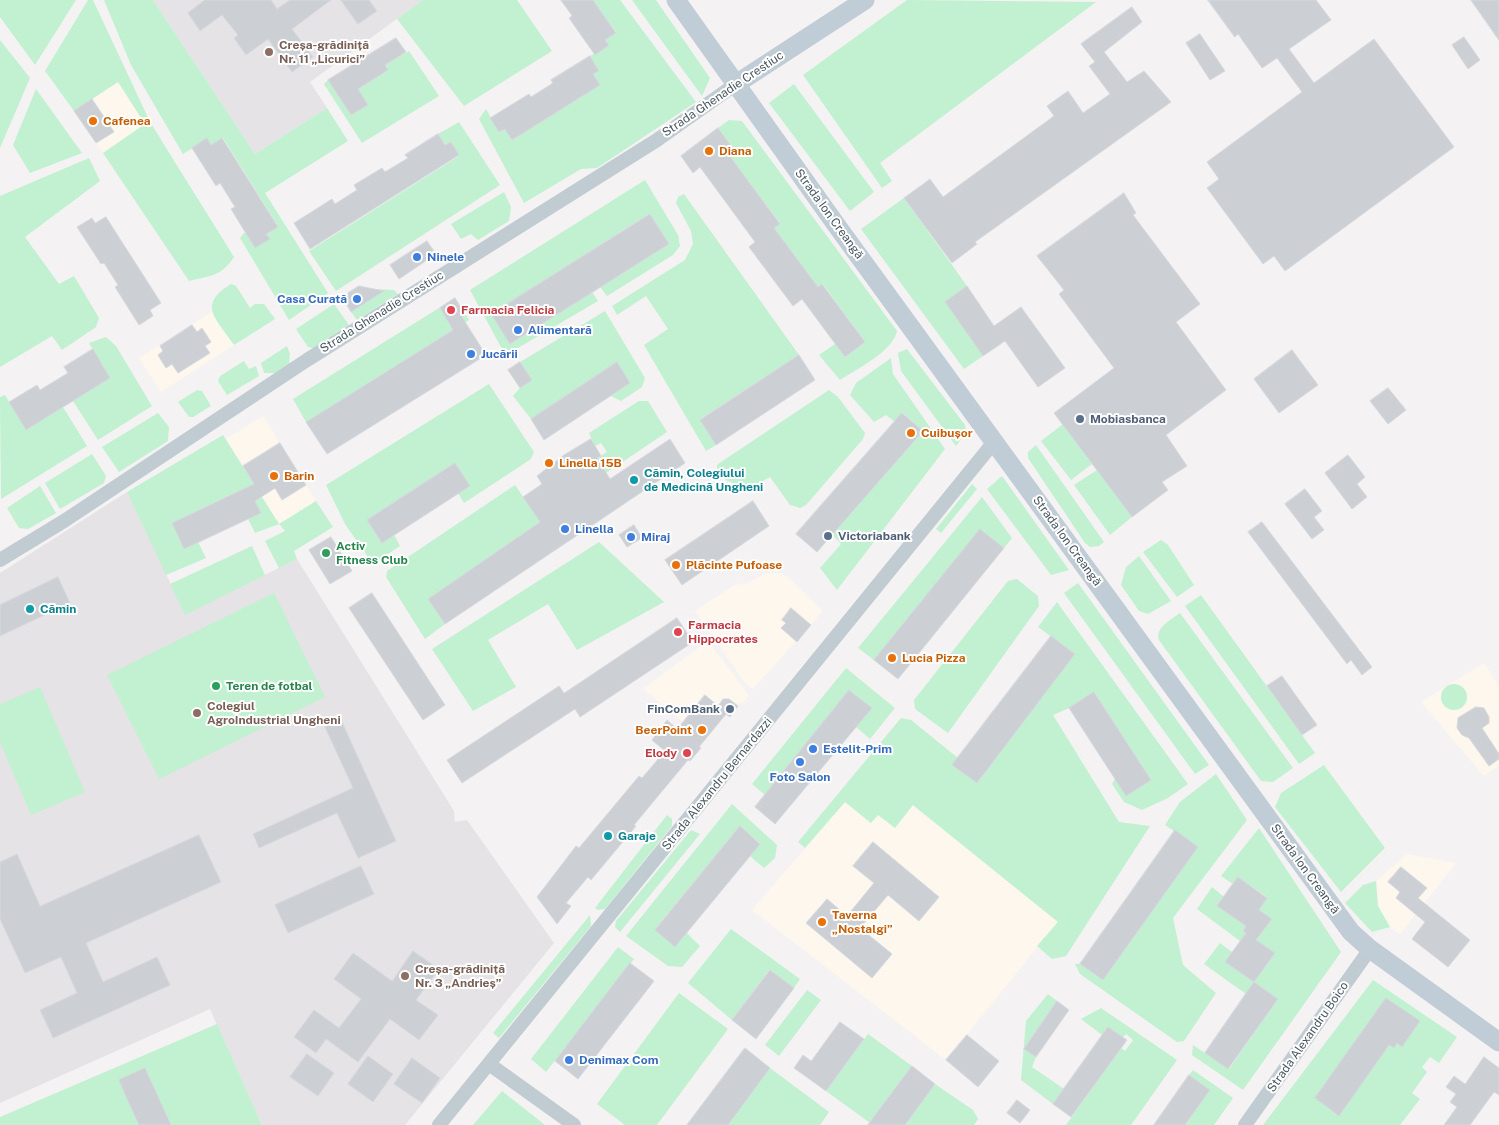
<!DOCTYPE html>
<html>
<head>
<meta charset="utf-8">
<style>
	body { margin:0 }
	canvas { display:block; background:#f4f2f2 }
</style>
</head>
<body>
<canvas width="1499" height="1125"></canvas>
<script>
const g = document.querySelector('canvas').getContext('2d');
g.lineJoin = 'round';
function fill(path, color) {
  g.fillStyle = color;
  g.fill(path, 'evenodd');
}
function strokePath(path, color, width, dash) {
  g.strokeStyle = color;
  g.lineWidth = width;
  g.lineCap = dash ? 'butt' : 'round';
  g.setLineDash(dash || []);
  g.stroke(path);
}
function write(font, color, halo, rows, align = 'center') {
  g.font = font + ' "Public Sans",sans-serif';
  g.lineWidth = 4;
  g.setLineDash([]);
  g.textBaseline = 'middle';
  g.strokeStyle = halo;
  g.fillStyle = color;
  for (const [text, x, y, turn = 0] of rows) {
    g.save();
    g.translate(x, y);
    g.rotate((+turn || 0) * Math.PI / 180);
    g.textAlign = isNaN(turn) ? turn : align;
    if (halo) g.strokeText(text, 0, 0);
    g.fillText(text, 0, 0);
    g.restore();
  }
}
fill(new Path2D(`
	M118,82L146,124L103,153L74,111Z
	M212,312L234,345L161,392L139,358Z
	M263,416L316,501L279,524L226,439Z
	M766,573H781L788,577L823,611L753,689L745,683L695,611L736,584L737,585L742,583L744,585Z
	M705,637L749,695L742,704L740,702L737,705L729,699H723L718,706L704,695L683,722L643,689L704,644L701,640Z
	M1484,663L1499,686V766L1484,776L1421,702Z
	M845,802L871,823L878,815L912,805L1058,922L946,1060L752,910Z
	M1407,854L1456,863L1400,934L1390,927L1378,906L1376,881Z`), '#fdf7ee');
fill(new Path2D(`
	M153,0H423L310,82L327,108L255,154Z
	M127,492L185,614L297,559L454,811L455,822L467,820L554,943L405,1125H262L210,1009L0,1103V573Z`), '#e5e3e5');
fill(new Path2D(`
	M0,0H76L35,65L0,17Z
	M88,0H93L150,122L234,257C222,276 210,276 189,281L103,153L145,124L118,82L74,111L45,71Z
	M104,0H153L255,154L327,108L348,141L265,193L328,293L289,320L240,238L245,232L255,248L269,239L266,234L278,226L223,138L211,145L207,139L183,154L131,65Z
	M423,0H517L552,51L464,106L397,19Z
	M593,0H620L696,102L597,168L581,169L524,203L479,119L486,109L499,132L505,129L512,140L600,85L593,74L599,71L590,56L609,45L605,40L616,32Z
	M632,0H656L710,78L702,96Z
	M907,0L1096,2L880,163L892,181L882,188L803,75Z
	M0,40L30,78L0,148Z
	M409,51L439,96L362,143L324,84L328,80L351,115L368,105L358,89L388,70L385,65Z
	M794,84L874,192L850,211L769,103Z
	M36,89L82,153L30,173L13,145Z
	M729,120L742,121L897,331C893,351 857,369 840,380L819,355L835,344L845,357L865,342L823,284L818,287L774,228L780,223L737,166L720,156L732,146L718,128Z
	M459,122L500,185L336,291L309,251L459,156L451,142L445,145L438,134Z
	M89,158L100,181L25,237L59,284L74,276L99,318L96,327L62,350L52,336L0,367V196Z
	M645,180L678,235L680,246L673,255L607,296L600,287L669,244L649,214L491,314L511,344L592,292L598,301L511,352L502,349L470,290Z
	M504,192L511,207L509,221L478,240L471,234L461,239L451,224Z
	M684,194L799,355L700,419L716,445L706,451L644,345L668,329L646,296L617,315L612,306L685,260L693,244L691,231L676,203L678,197Z
	M904,198L967,286L945,302L983,356L964,369L861,229Z
	M231,284L236,286L250,308L255,304H264L275,319L234,345C217,319 196,305 231,284Z
	M375,289L394,290L398,294L357,320L351,312L378,295Z
	M455,298L469,320L306,422L293,399Z
	M334,304L349,325L314,348L308,347L296,329Z
	M605,311L645,378L642,387L621,401L611,396L630,383L616,363L531,419L513,396L520,388L531,380L520,362Z
	M106,337L116,346L152,406L98,440L73,401L110,378L89,343Z
	M287,346L290,354L289,364L275,373H264L261,363Z
	M907,349L965,425L966,432L956,446L901,371L898,353Z
	M891,358L893,374L945,449L837,590L820,568L841,544L832,534L923,431L903,413L895,422L886,415L874,422L850,395L856,383Z
	M244,361L249,369L256,366L259,376L227,395L218,381L220,376Z
	M489,384L534,452L531,459L464,503L458,493L455,463L367,520L382,542L394,535L400,546L373,564L345,524L326,485Z
	M197,390L202,391L211,406L193,417H189L178,402Z
	M829,390L838,397L865,433L863,439L806,505L800,508L790,505L770,477L752,487C739,484 717,483 717,465L721,462Z
	M5,395L26,430L63,407L87,446L1,499L0,397Z
	M639,401H648L667,432L579,491L572,481L601,464L597,458L607,452L601,443L595,446L589,433Z
	M158,413L169,427L168,441L119,472L102,447Z
	M1063,424L1092,464L1071,480L1041,441Z
	M223,435L279,524L316,501L333,527L294,551L297,559L279,568L265,541L285,531L279,524L255,533L248,519L261,513L248,487L172,523L184,549L198,542L206,558L166,575L127,492Z
	M1036,445L1104,542L1099,546L1090,547L1085,543L1028,458V452Z
	M92,454L106,476L104,483L60,509L45,483Z
	M1097,470L1132,517L1110,535L1074,485Z
	M1002,476L1069,570L1051,575L987,489Z
	M972,484L977,489L941,533L936,529Z
	M515,485L540,522L428,599L445,624L425,639L386,577L387,571Z
	M40,486L56,513L28,529L19,528L7,508Z
	M982,497L1012,538L1004,548L980,530L874,660L858,648Z
	M1161,540L1168,545L1194,585L1177,597L1143,552Z
	M599,542L664,602L577,650L548,604L488,640L516,687L473,711L432,649Z
	M252,546L265,575L185,615L170,584Z
	M1139,556L1171,601L1148,614L1139,611L1121,585L1126,567Z
	M1017,579L1038,596L1039,606L948,733L915,709L914,700L1008,581Z
	M1078,583L1209,765L1195,774L1064,593Z
	M274,593L325,697L159,779L107,675Z
	M1201,595L1315,753L1299,764L1185,606Z
	M1057,602L1188,784L1168,798L1142,810L1124,802L1112,784L1115,779H1150L1095,693L1069,708L1053,715L1119,822L1150,826L1066,956L1052,959L1037,946L1058,922L913,805L895,828L878,815L871,823L845,802L805,848L798,842L901,718L911,720L958,758L953,765L977,783L1075,654L1038,627Z
	M1180,613L1293,768L1273,782L1261,781L1159,640C1155,627 1171,620 1180,613Z
	M846,668L895,708L870,739L856,727L871,708L849,690L765,795L752,784Z
	M1441 697a13 13 0 1 1 26 0a13 13 0 1 1-26 0Z
	M40,687L85,792L31,815L0,742V704Z
	M1324,765L1385,848L1341,892L1275,807L1281,793Z
	M1216,774L1247,820L1173,918L1183,965L1216,993L1184,1041L1177,1042L1080,974L1075,964H1080L1103,980L1198,847L1165,825L1180,802Z
	M732,804L777,845L775,858L764,868L750,856L760,843L739,827L655,929L675,946L687,933L700,946L682,967L668,966L626,936Z
	M667,815L672,819V826L605,909L598,910L595,908Z
	M1259,828L1341,952L1243,1090L1192,1055L1193,1045L1229,1069L1278,999L1254,982L1246,994L1204,964L1220,943L1232,952L1225,962L1254,982L1274,954L1256,940L1272,919L1259,910L1267,897L1238,877L1233,884L1221,876Z
	M691,830L700,834L620,932L615,927L616,921Z
	M1376,881L1378,906L1390,927L1372,932L1345,903L1363,885Z
	M1212,887L1224,897L1217,906L1246,926L1243,931L1246,933L1240,941L1197,909Z
	M590,915L591,926L499,1038L493,1033Z
	M731,929L800,979L794,988L769,970L732,1020L688,983Z
	M618,947L634,959L546,1072L531,1059Z
	M1373,980L1457,1037L1439,1063L1430,1057L1422,1067L1427,1072L1412,1093L1420,1099L1400,1125H1263Z
	M807,990L821,1000L779,1056L765,1045Z
	M679,993L728,1029L657,1125H625L597,1104Z
	M1048,994L1057,1001L1024,1049L1036,1057L1032,1067L1064,1089L1053,1104L1021,1080L1026,1021Z
	M1101,1008L1177,1060L1131,1125H1066L1121,1048L1125,1051L1133,1040L1126,1034L1123,1037L1108,1027L1102,1035L1081,1019Z
	M217,1024L262,1125H0V1117Z
	M868,1034L912,1066L870,1123L826,1091Z
	M770,1068L829,1112L820,1125H728Z
	M1193,1070L1233,1098L1214,1125H1185L1210,1090L1189,1075Z
	M935,1084L973,1110L978,1119L974,1125H905Z
	M502,1091L545,1125H473Z`), '#c1f1d0');
const building = new Path2D(`
	M205,0H271L277,9L290,0H331L292,29L313,57L292,72L268,39L246,55L234,38L238,35L222,15L200,31L188,13Z
	M341,0H369L377,11L358,24Z
	M561,0H593L616,33L605,40L609,45L595,55L569,18L572,16Z
	M1208,0H1316L1331,20L1289,49L1314,83L1374,39L1454,147L1285,271L1274,256L1263,264L1207,188L1219,179L1207,162L1302,92L1277,58L1262,68L1238,34L1235,37Z
	M1471,0H1499V40Z
	M1132,7L1142,22L1104,52L1127,82L1144,71L1171,102L975,242L977,244L952,263L904,198L930,179L943,197L1054,116L1047,106L1068,91L1083,113L1110,94L1089,66L1095,62L1081,44Z
	M1200,34L1225,71L1210,80L1186,43Z
	M1464,37L1480,60L1468,69L1452,45Z
	M396,38L406,52L385,65L388,70L358,89L368,105L351,115L328,80Z
	M590,56L599,71L593,74L600,85L512,140L505,129L499,132L490,118L529,94L531,97L553,83L551,80Z
	M92,99L114,132L96,143L74,111Z
	M718,128L732,147L726,151L780,224L774,228L818,287L822,284L865,342L845,357L802,299L793,306L749,247L755,242L700,167L693,173L681,156Z
	M438,134L445,145L451,142L459,155L310,249L294,223L332,199L335,204L357,190L354,185L382,168L385,172L408,158L405,155Z
	M207,138L211,145L222,138L278,227L266,234L270,239L255,248L231,209L235,207L220,183L216,186L192,148Z
	M1124,193L1136,213L1133,215L1200,304L1176,322L1226,390L1166,435L1187,466L1162,482L1168,490L1132,517L1054,413L1114,368L1059,294L1064,290L1037,256Z
	M650,214L669,244L510,344L491,314Z
	M106,217L161,303L150,310L153,316L139,325L115,287L118,285L104,263L101,264L77,227L92,218L95,223Z
	M427,241L436,254L399,279L390,265Z
	M359,286L384,291L351,312L342,297Z
	M967,286L994,326L1021,307L1065,368L1038,387L1005,341L983,356L945,302Z
	M455,298L463,311L460,314L486,355L327,454L306,422L453,330L440,308Z
	M192,325L197,332L202,328L211,342L205,346L210,353L178,373L172,364L166,368L158,355L163,351L160,346Z
	M93,349L110,378L26,430L9,402L37,385L40,390L68,373L64,367Z
	M1292,350L1318,385L1279,413L1254,379Z
	M799,355L815,380L716,445L700,420Z
	M520,362L532,380L520,388L508,370Z
	M617,362L630,383L544,440L531,419Z
	M1388,388L1406,410L1388,424L1370,401Z
	M902,413L923,431L817,552L796,534Z
	M591,439L601,456L597,458L610,479L670,439L685,463L445,624L428,599L540,522L523,497L542,484L537,476L564,455Z
	M280,443L306,485L282,500L275,488L255,501L261,513L184,549L172,523L254,484L243,466Z
	M1348,455L1365,477L1357,484L1367,497L1352,509L1325,473Z
	M455,463L470,486L382,543L367,520Z
	M1305,489L1322,511L1314,517L1324,530L1312,539L1285,504Z
	M753,501L769,526L682,585L665,560Z
	M1262,522L1372,667L1362,675L1351,660L1347,664L1248,532Z
	M634,525L642,538L627,547L619,535Z
	M980,529L1004,548L898,679L874,660Z
	M331,537L352,571L330,584L309,550Z
	M58,577L70,603L0,636V605Z
	M372,593L445,705L423,720L349,608Z
	M791,608L811,625L797,642L781,628L786,623L782,620Z
	M677,618L693,642L580,717L575,709L462,783L447,760L559,686L564,693Z
	M1051,636L1075,654L977,783L952,765Z
	M1282,676L1317,725L1302,735L1267,686Z
	M849,690L872,708L775,824L755,807Z
	M1094,692L1151,780L1126,796L1069,708Z
	M705,695L718,706L723,699H729L738,706L730,717L726,714L699,747L701,748L690,761L688,760L634,825L636,826L591,880L588,877L566,903L571,906L557,924L537,897L576,846L579,848L639,776L642,778L665,751L652,740L667,720L677,729Z
	M1476,707L1484,708L1489,717V723L1482,728L1499,754V759L1489,766L1469,738L1462,735L1457,728L1458,718Z
	M341,720L396,841L358,858L337,813L259,848L253,834L353,788L325,727Z
	M740,826L760,844L675,947L655,930Z
	M1175,830L1198,847L1103,980L1080,964Z
	M199,835L221,882L86,943L103,982L157,957L170,985L53,1038L40,1010L77,993L61,957L25,973L0,919V862L17,854L40,906Z
	M873,842L939,897L919,921L888,895L860,928L892,954L872,978L806,923L827,899L847,916L874,883L853,866Z
	M361,866L374,894L288,933L275,905Z
	M1401,867L1427,888L1418,898L1470,940L1448,967L1412,939L1425,922L1396,898L1400,892L1388,882Z
	M1238,877L1267,898L1259,910L1272,919L1256,940L1275,953L1254,982L1225,962L1246,933L1243,931L1246,926L1217,906Z
	M413,951L439,969L416,1000L438,1015L419,1040L390,1019L358,1062L326,1039L316,1053L294,1037L314,1010L339,1028L361,999L334,979L353,953L392,981Z
	M630,963L654,981L578,1079L555,1061Z
	M770,970L794,988L756,1039L732,1020Z
	M1254,982L1278,999L1228,1069L1205,1053Z
	M1386,998L1420,1021L1402,1047L1397,1043L1394,1048L1389,1045L1339,1116L1315,1098Z
	M1057,1001L1069,1010L1036,1057L1024,1049Z
	M840,1022L864,1039L826,1091L794,1068L803,1055L811,1061Z
	M1108,1027L1127,1040L1071,1117L1053,1104Z
	M967,1035L999,1061L978,1087L946,1060Z
	M745,1048L770,1068L728,1125H687Z
	M307,1054L334,1073L318,1096L290,1077Z
	M368,1056L393,1074L373,1102L348,1084Z
	M1484,1057L1499,1068V1095L1494,1092L1470,1125H1444L1457,1107L1450,1102L1456,1094L1446,1087L1454,1076L1465,1084Z
	M412,1058L440,1078L422,1103L394,1084Z
	M912,1066L935,1084L905,1125H868Z
	M145,1068L171,1125H139L127,1099L119,1080Z
	M1189,1075L1210,1090L1185,1125H1154Z
	M1017,1100L1030,1110L1020,1123L1007,1113Z`);
fill(building, '#ccd0d5');
strokePath(building, '#d6d9de', 1);
strokePath(new Path2D(`
	M0,560L64,521L307,360L657,140L736,84
	M489,1064L574,1125
	M439,1125L994,442
	M1245,1125L1370,949`), '#c0cbd2', 14);
strokePath(new Path2D(`
	M676,0L837,226L1351,932L1370,949L1499,1042
	M736,84L865,0`), '#c0ccd6', 19);
for (const [x, y, r, color] of [
	[269,52,5,"#8d6e63"],
	[93,121,5,"#e8710a"],
	[709,151,5,"#e8710a"],
	[417,257,5,"#3f7fe0"],
	[357,299,5,"#3f7fe0"],
	[451,310,5,"#e0444e"],
	[518,330,5,"#3f7fe0"],
	[471,354,5,"#3f7fe0"],
	[1080,419,5,"#5c6f8a"],
	[911,433,5,"#e8710a"],
	[549,463,5,"#e8710a"],
	[274,476,5,"#e8710a"],
	[634,480,5,"#0f9aa8"],
	[565,529,5,"#3f7fe0"],
	[828,536,5,"#5c6f8a"],
	[631,537,5,"#3f7fe0"],
	[326,553,5,"#2e9e5b"],
	[676,565,5,"#e8710a"],
	[30,609,5,"#0f9aa8"],
	[678,632,5,"#e0444e"],
	[892,658,5,"#e8710a"],
	[216,686,5,"#2e9e5b"],
	[730,709,5,"#5c6f8a"],
	[197,713,5,"#8d6e63"],
	[702,730,5,"#e8710a"],
	[813,749,5,"#3f7fe0"],
	[687,753,5,"#e0444e"],
	[800,762,5,"#3f7fe0"],
	[608,836,5,"#0f9aa8"],
	[822,922,5,"#e8710a"],
	[405,976,5,"#8d6e63"],
	[569,1060,5,"#3f7fe0"]
]) {
  const dot = new Path2D();
  dot.arc(x, y, r, 0, 2 * Math.PI);
  g.fillStyle = color;
  g.fill(dot);
  strokePath(dot, '#fff', 2);
}
write('bold 12px', '#785e54', '#fff', [
	["Creșa-grădiniță",279,45],
	["Nr. 11 „Licurici”",279,59],
	["Colegiul",207,706],
	["AgroIndustrial Ungheni",207,720],
	["Creșa-grădiniță",415,969],
	["Nr. 3 „Andrieș”",415,983]
], 'left');
write('12px', '#495761', '#fff', [
	["Strada Ghenadie Crestiuc",723,94,-34],
	["Strada Ion Creangă",829,214,54],
	["Strada Ghenadie Crestiuc",382,312,-32],
	["Strada Ion Creangă",1067,541,54],
	["Strada Alexandru Bernardazzi",717,784,-51],
	["Strada Ion Creangă",1305,869,54],
	["Strada Alexandru Boico",1308,1037,-55]
]);
write('bold 12px', '#c56008', '#fff', [
	["Cafenea",103,121],
	["Diana",719,151],
	["Cuibușor",921,433],
	["Linella 15B",559,463],
	["Barin",284,476],
	["Plăcinte Pufoase",686,565],
	["Lucia Pizza",902,658],
	["BeerPoint",692,730,"right"],
	["Taverna",832,915],
	["„Nostalgi”",832,929]
], 'left');
write('bold 12px', '#366cbe', '#fff', [
	["Ninele",427,257],
	["Casa Curată",347,299,"right"],
	["Alimentară",528,330],
	["Jucării",481,354],
	["Linella",575,529],
	["Miraj",641,537],
	["Estelit-Prim",823,749],
	["Foto Salon",800,777,"center"],
	["Denimax Com",579,1060]
], 'left');
write('bold 12px', '#be3a42', '#fff', [
	["Farmacia Felicia",461,310],
	["Farmacia",688,625],
	["Hippocrates",688,639],
	["Elody",677,753,"right"]
], 'left');
write('bold 12px', '#4e5e75', '#fff', [
	["Mobiasbanca",1090,419],
	["Victoriabank",838,536],
	["FinComBank",720,709,"right"]
], 'left');
write('bold 12px', '#0d838f', '#fff', [
	["Cămin, Colegiului",644,473],
	["de Medicină Ungheni",644,487],
	["Cămin",40,609],
	["Garaje",618,836]
], 'left');
write('bold 12px', '#27864d', '#fff', [
	["Activ",336,546],
	["Fitness Club",336,560],
	["Teren de fotbal",226,686]
], 'left');
</script>
</body>
</html>
